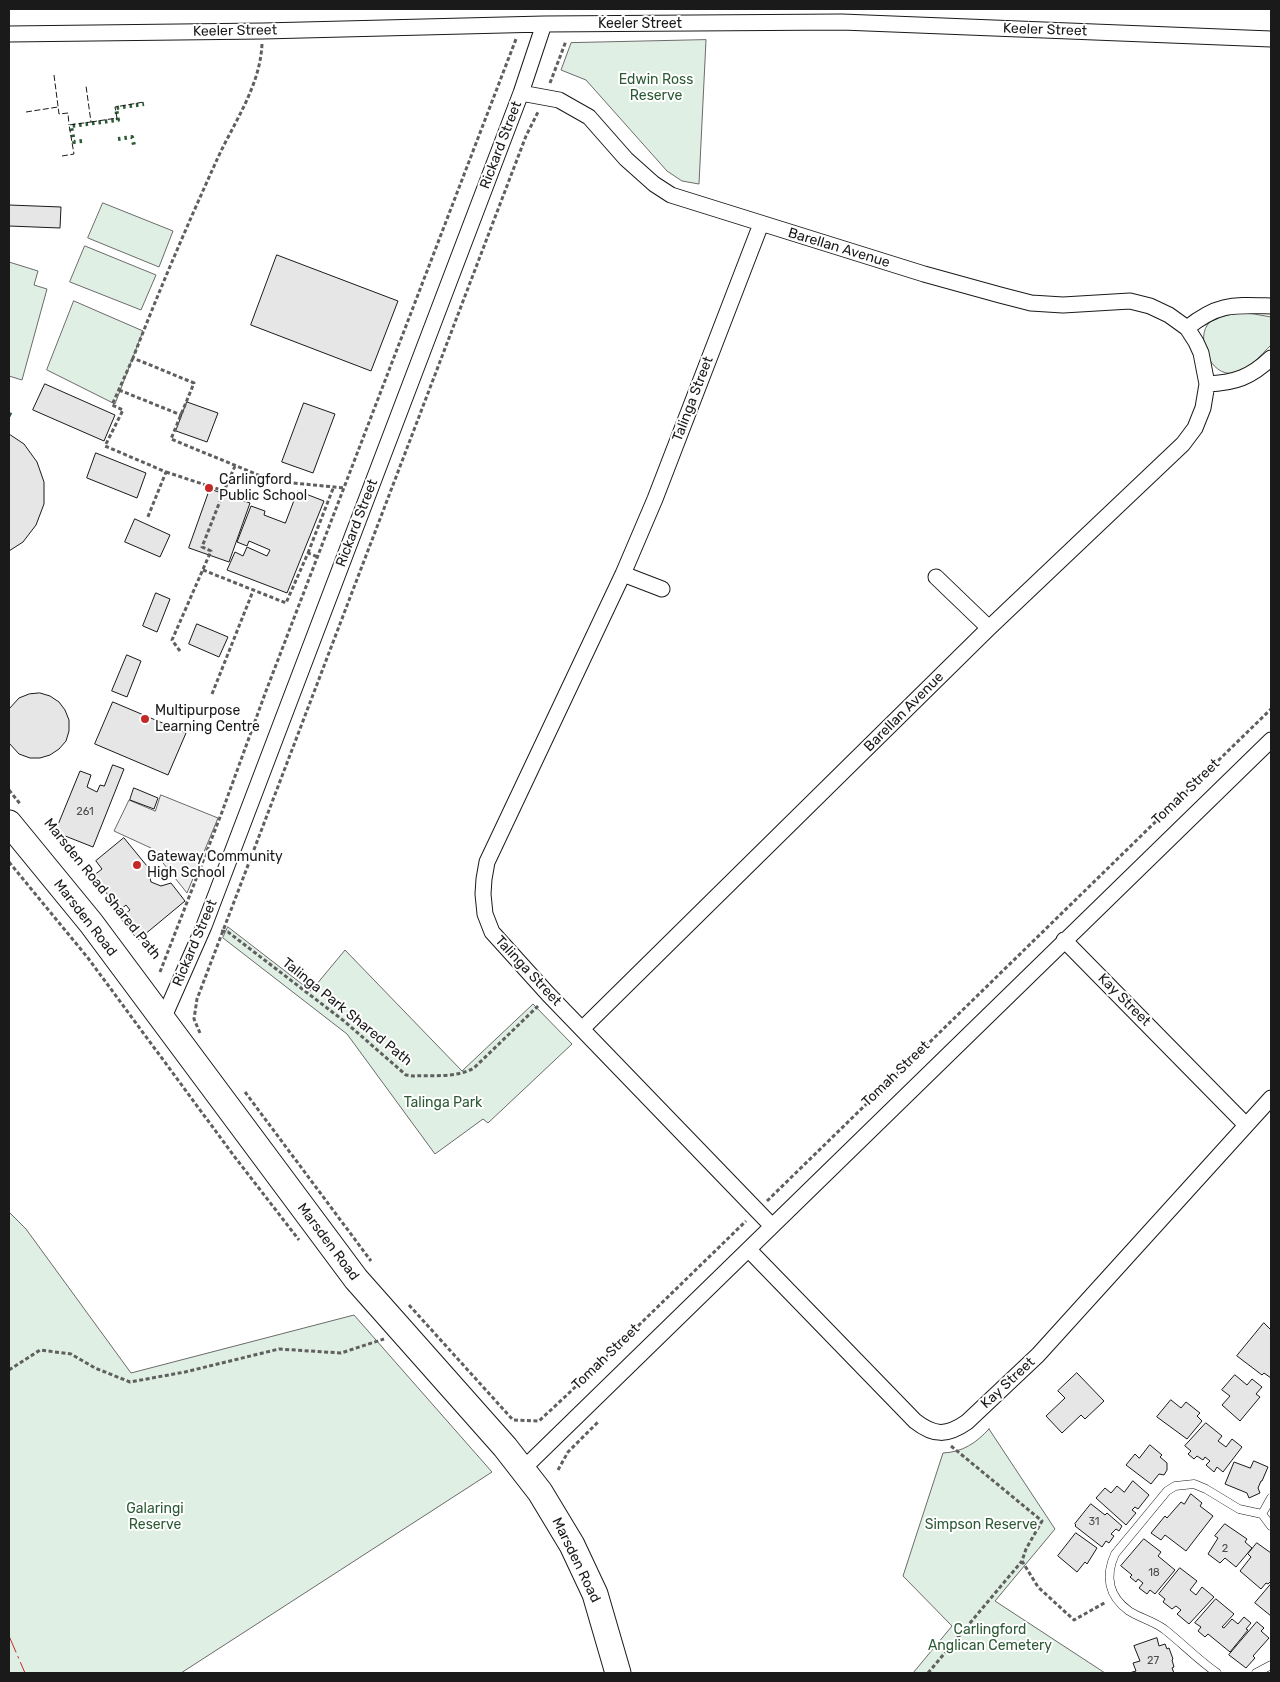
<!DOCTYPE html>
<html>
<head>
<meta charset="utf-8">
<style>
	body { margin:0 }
	#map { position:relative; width:1280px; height:1682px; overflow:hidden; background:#fff; font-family:Rubik,sans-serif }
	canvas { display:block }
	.frame { position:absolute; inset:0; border:10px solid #1a1a1a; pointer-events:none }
</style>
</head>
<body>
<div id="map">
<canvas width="1280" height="1682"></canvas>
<div class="frame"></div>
</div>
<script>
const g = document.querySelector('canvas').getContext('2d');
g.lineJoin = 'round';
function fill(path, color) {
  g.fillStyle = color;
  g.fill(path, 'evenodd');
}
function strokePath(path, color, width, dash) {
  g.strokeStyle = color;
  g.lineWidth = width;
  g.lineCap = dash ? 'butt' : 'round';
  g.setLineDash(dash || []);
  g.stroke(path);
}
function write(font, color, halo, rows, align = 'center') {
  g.font = font + ' Rubik,sans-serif';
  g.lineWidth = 4;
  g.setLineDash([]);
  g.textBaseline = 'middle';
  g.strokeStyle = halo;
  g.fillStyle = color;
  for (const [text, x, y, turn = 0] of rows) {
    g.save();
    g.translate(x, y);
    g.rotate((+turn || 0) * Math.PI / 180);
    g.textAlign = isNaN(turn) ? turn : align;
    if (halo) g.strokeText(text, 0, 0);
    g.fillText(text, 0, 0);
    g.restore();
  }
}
const green = new Path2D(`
	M706,40L699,184L682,181L667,171L586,80L561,70L571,43Z
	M103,203L173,231L159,267L88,238Z
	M85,246L156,275L141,310L70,282Z
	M9,262L38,271L34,285L47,289L22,380L9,376Z
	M74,301L143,331L115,404L47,370Z
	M1239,313L1254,314L1271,317V345C1261,355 1249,370 1234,373C1210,378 1194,336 1210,322C1217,316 1230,315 1239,313Z
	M228,927L311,991L345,950L462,1071L533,1004L572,1044L488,1123L483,1119L435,1154L347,1034L223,938Z
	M9,1212L26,1229L131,1373L354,1315L492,1472L181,1673H9Z
	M989,1429L1055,1529L995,1601L1105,1673H913L952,1626L903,1576L943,1453C963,1452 976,1443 989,1429Z`);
fill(green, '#e0efe3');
strokePath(green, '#6a6a6a', 1);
const parking = new Path2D(`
	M161,795L218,818L187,893L151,848L114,831L129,800L155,811Z`);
fill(parking, '#ededed');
strokePath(parking, '#6a6a6a', 1);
const building = new Path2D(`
	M9,205L61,207L60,228L9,226Z
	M277,255L398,301L371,371L251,325Z
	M45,384L115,415L104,441L33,410Z
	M187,402L218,413L207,442L176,431Z
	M304,403L335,414L313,473L282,462Z
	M9,434L24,444L37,462L44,482V504L36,525L23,542L9,551Z
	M96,453L146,473L137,498L87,478Z
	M210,489L250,503L229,562L189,548Z
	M298,491L324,501L287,593L227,570L235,552L243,556L247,547L267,556L270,550L249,541L247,546L237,542L251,506L265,511L264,515L285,523Z
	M135,519L170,535L160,557L125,542Z
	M156,593L170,599L157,632L143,626Z
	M197,624L228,637L219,657L189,644Z
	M127,655L141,661L127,697L112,691Z
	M40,693L50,696L59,702L65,710L69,720V731L66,741L59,749L50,755L40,758H30L19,754L9,743V709L19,698L29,694Z
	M113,702L186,733L168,775L95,744Z
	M113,765L124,769L93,847L55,832L80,771L91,775L87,787L97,792L100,785L104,786Z
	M134,788L158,798L154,809L130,800Z
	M124,838L147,866L151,882L161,886L171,883L185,901L138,940L120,918L130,910L126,905L120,910L93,876L102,869L96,861Z
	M1264,1323L1271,1330V1378L1264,1373L1262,1375L1237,1356Z
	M1077,1373L1104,1401L1085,1419L1081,1415L1062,1433L1046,1416L1065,1398L1058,1391Z
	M1235,1375L1247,1385L1252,1379L1262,1387L1256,1394L1260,1397L1240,1421L1222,1405L1230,1396L1222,1390Z
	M1171,1400L1181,1408L1186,1402L1200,1413L1197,1416L1202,1421L1187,1439L1157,1417Z
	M1206,1423L1222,1436L1218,1441L1226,1447L1232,1439L1242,1447L1223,1472L1217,1467L1214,1472L1206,1465L1210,1461L1205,1457L1203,1460L1197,1456L1194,1459L1188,1454L1191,1451L1185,1446Z
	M1150,1445L1162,1455L1160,1457L1167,1463V1470L1164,1475L1159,1474L1151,1484L1126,1465L1135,1454L1139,1458Z
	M1254,1461L1268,1467L1262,1481H1261L1258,1488L1260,1493L1249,1498L1247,1493L1225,1484L1234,1462L1250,1468Z
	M1133,1481L1149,1495L1138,1509L1135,1507L1132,1510L1136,1513L1126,1525L1096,1498L1105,1488L1111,1493L1117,1486L1124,1492Z
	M1191,1494L1202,1503L1200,1506L1213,1516L1186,1551L1165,1535L1161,1540L1151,1533L1165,1516L1167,1518L1181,1502L1184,1504Z
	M1091,1504L1105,1515L1107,1513L1122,1526L1119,1531L1116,1529L1111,1534L1114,1536L1109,1543L1106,1541L1102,1547L1075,1526L1076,1525L1075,1524Z
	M1225,1524L1247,1539L1245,1542L1252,1548L1236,1567L1225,1558L1220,1563L1208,1554L1218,1538L1215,1536Z
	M1076,1533L1097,1548L1087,1564L1085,1562L1077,1572L1058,1556Z
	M1144,1539L1161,1552L1158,1556L1175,1570L1155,1594L1150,1590L1147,1594L1139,1588L1143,1583L1138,1579L1136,1582L1130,1577L1132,1575L1121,1566Z
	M1257,1543L1271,1553V1581L1268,1584L1266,1583L1261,1589L1240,1571L1251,1557L1248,1554Z
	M1180,1568L1197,1581L1190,1590L1196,1595L1202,1587L1214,1597L1189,1624L1177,1614L1181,1610L1176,1606L1172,1609L1163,1602L1165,1599L1159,1594Z
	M1271,1584V1616L1255,1603Z
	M1216,1599L1234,1614L1222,1627L1224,1628L1232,1619L1238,1624L1244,1617L1251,1623L1246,1629L1248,1630L1230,1652L1208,1634L1205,1637L1198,1631L1201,1627L1195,1623Z
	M1257,1622L1264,1628L1261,1631L1269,1638L1253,1656L1255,1658L1246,1668L1229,1655Z
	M1157,1638L1159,1646L1165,1644L1167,1649L1169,1648L1173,1659L1172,1660L1174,1667L1172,1668L1174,1673H1129L1136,1671L1133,1663L1140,1661L1134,1646Z`);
fill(building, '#e6e6e6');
strokePath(building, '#1a1a1a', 1);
const service = new Path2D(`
	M1262,1514L1271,1498
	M1217,1673C1198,1660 1182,1643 1164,1629C1153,1621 1140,1618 1129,1611C1108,1596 1105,1576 1115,1554L1167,1491L1175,1486L1194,1484L1206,1489L1239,1509L1262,1514L1271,1526
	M1256,1673L1271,1665`);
const minor = new Path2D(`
	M9,34L263,31L544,24L842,22L1271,39
	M521,93L559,100L589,117L626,159L654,184L671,195L924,274L1000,295L1031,303L1063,305L1130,301L1150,306L1169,315L1187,328L1196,342L1201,353L1207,384L1203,408L1195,428L1183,444L989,628L582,1029
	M761,224L655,499L623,574L487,862L484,879L483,894L485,914L492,932L548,994L772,1226
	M1187,328C1218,303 1233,305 1271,306
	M1207,384C1235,383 1251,377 1271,358
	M623,574L662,589
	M936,577L989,628
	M1064,940L1246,1125
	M163,1019L204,926L521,93L544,24
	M749,1250L915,1421C934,1436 947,1436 967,1422L1038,1355L1271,1098
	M523,1469L1271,740`);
const trunk = new Path2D(`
	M9,823L91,923L356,1279L505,1447L540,1492L572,1545L595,1594L618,1673`);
strokePath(service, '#1a1a1a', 9);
strokePath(minor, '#1a1a1a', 17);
strokePath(trunk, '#1a1a1a', 27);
strokePath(new Path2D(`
	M262,44C260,88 232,125 215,164C186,228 158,293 133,358L194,383L171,439L273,481L345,488
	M550,83L566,41
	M133,358L112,405L123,410L105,446L166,472L147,519
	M119,390L181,415
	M166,472L224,491L235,466
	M308,553L334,486
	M203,570L286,603L308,553L318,557
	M180,651L172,640L211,551L202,547L224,491
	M212,694L253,591
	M9,790L21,805
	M9,862L88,958L234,1156L299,1240
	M221,931L228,932L344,1021L406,1075L413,1076C433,1075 456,1078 474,1068L538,1006
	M160,972L222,812L266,691L516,39
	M200,1033L194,1019L197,999L526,136L538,112
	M245,1092L371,1261
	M767,1201L1271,709
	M409,1305L513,1420L539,1421L568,1394L746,1221
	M9,1370L40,1350L71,1354L95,1368L130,1382L185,1372L279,1349L341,1353L384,1339
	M951,1446L1042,1521L1026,1549L1022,1561L1038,1587L1074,1620L1106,1602
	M558,1470L568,1452L598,1422
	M928,1673L1022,1561`), '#5f5f5f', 3, [4, 2.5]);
strokePath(service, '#fff', 8);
strokePath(minor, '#fff', 15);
strokePath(trunk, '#fff', 25);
strokePath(new Path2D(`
	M118,139L132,137L134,145
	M82,141L74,142L71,126L118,120L116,108L144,104
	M9,414L13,416`), '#2b5a34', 4, [2.5, 4]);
strokePath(new Path2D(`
	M54,75L59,114L68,113L69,125
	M26,112L58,107
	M91,122L117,118L115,107L144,102
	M62,156L74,154L69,125L91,122L86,86`), '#1a1a1a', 1, [6, 2.5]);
strokePath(new Path2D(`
	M9,1636L25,1673`), '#c62828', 1, [18, 4, 2.5, 4]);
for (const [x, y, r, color] of [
	[209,488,5,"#c62828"],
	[145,719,5,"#c62828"],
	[137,865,5,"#c62828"]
]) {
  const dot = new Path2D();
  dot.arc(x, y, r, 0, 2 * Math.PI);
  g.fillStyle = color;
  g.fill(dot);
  strokePath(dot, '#fff', 2);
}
write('11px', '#4d4d4d', null, [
	["261",85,812],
	["31",1094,1522],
	["2",1225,1549],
	["18",1154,1573],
	["27",1153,1661]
]);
write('14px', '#1a1a1a', '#fff', [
	["Keeler Street",640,24],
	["Keeler Street",1045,30,2],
	["Keeler Street",235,31,-1],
	["Rickard Street",501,145,-69],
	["Barellan Avenue",839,248,17],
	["Talinga Street",693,399,-69],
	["Rickard Street",357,523,-69],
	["Barellan Avenue",904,712,-45],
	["Tomah Street",1186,792,-44],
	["Marsden Road Shared Path",102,889,51],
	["Marsden Road",85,918,52],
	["Rickard Street",195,943,-67],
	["Talinga Street",528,971,47],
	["Kay Street",1124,1000,45],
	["Talinga Park Shared Path",347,1012,39],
	["Tomah Street",896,1074,-44],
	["Marsden Road",328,1242,53],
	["Tomah Street",606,1357,-44],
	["Kay Street",1008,1383,-43],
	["Marsden Road",576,1560,64]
]);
write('14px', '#2b5a34', '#fff', [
	["Edwin Ross",656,80],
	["Reserve",656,96],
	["Talinga Park",443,1103],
	["Galaringi",155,1509],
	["Reserve",155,1525],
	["Simpson Reserve",981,1525],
	["Carlingford",990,1630],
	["Anglican Cemetery",990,1646]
]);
write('14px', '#1a1a1a', '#fff', [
	["Carlingford",219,480],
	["Public School",219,496],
	["Multipurpose",155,711],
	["Learning Centre",155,727],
	["Gateway Community",147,857],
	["High School",147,873]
], 'left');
</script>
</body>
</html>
